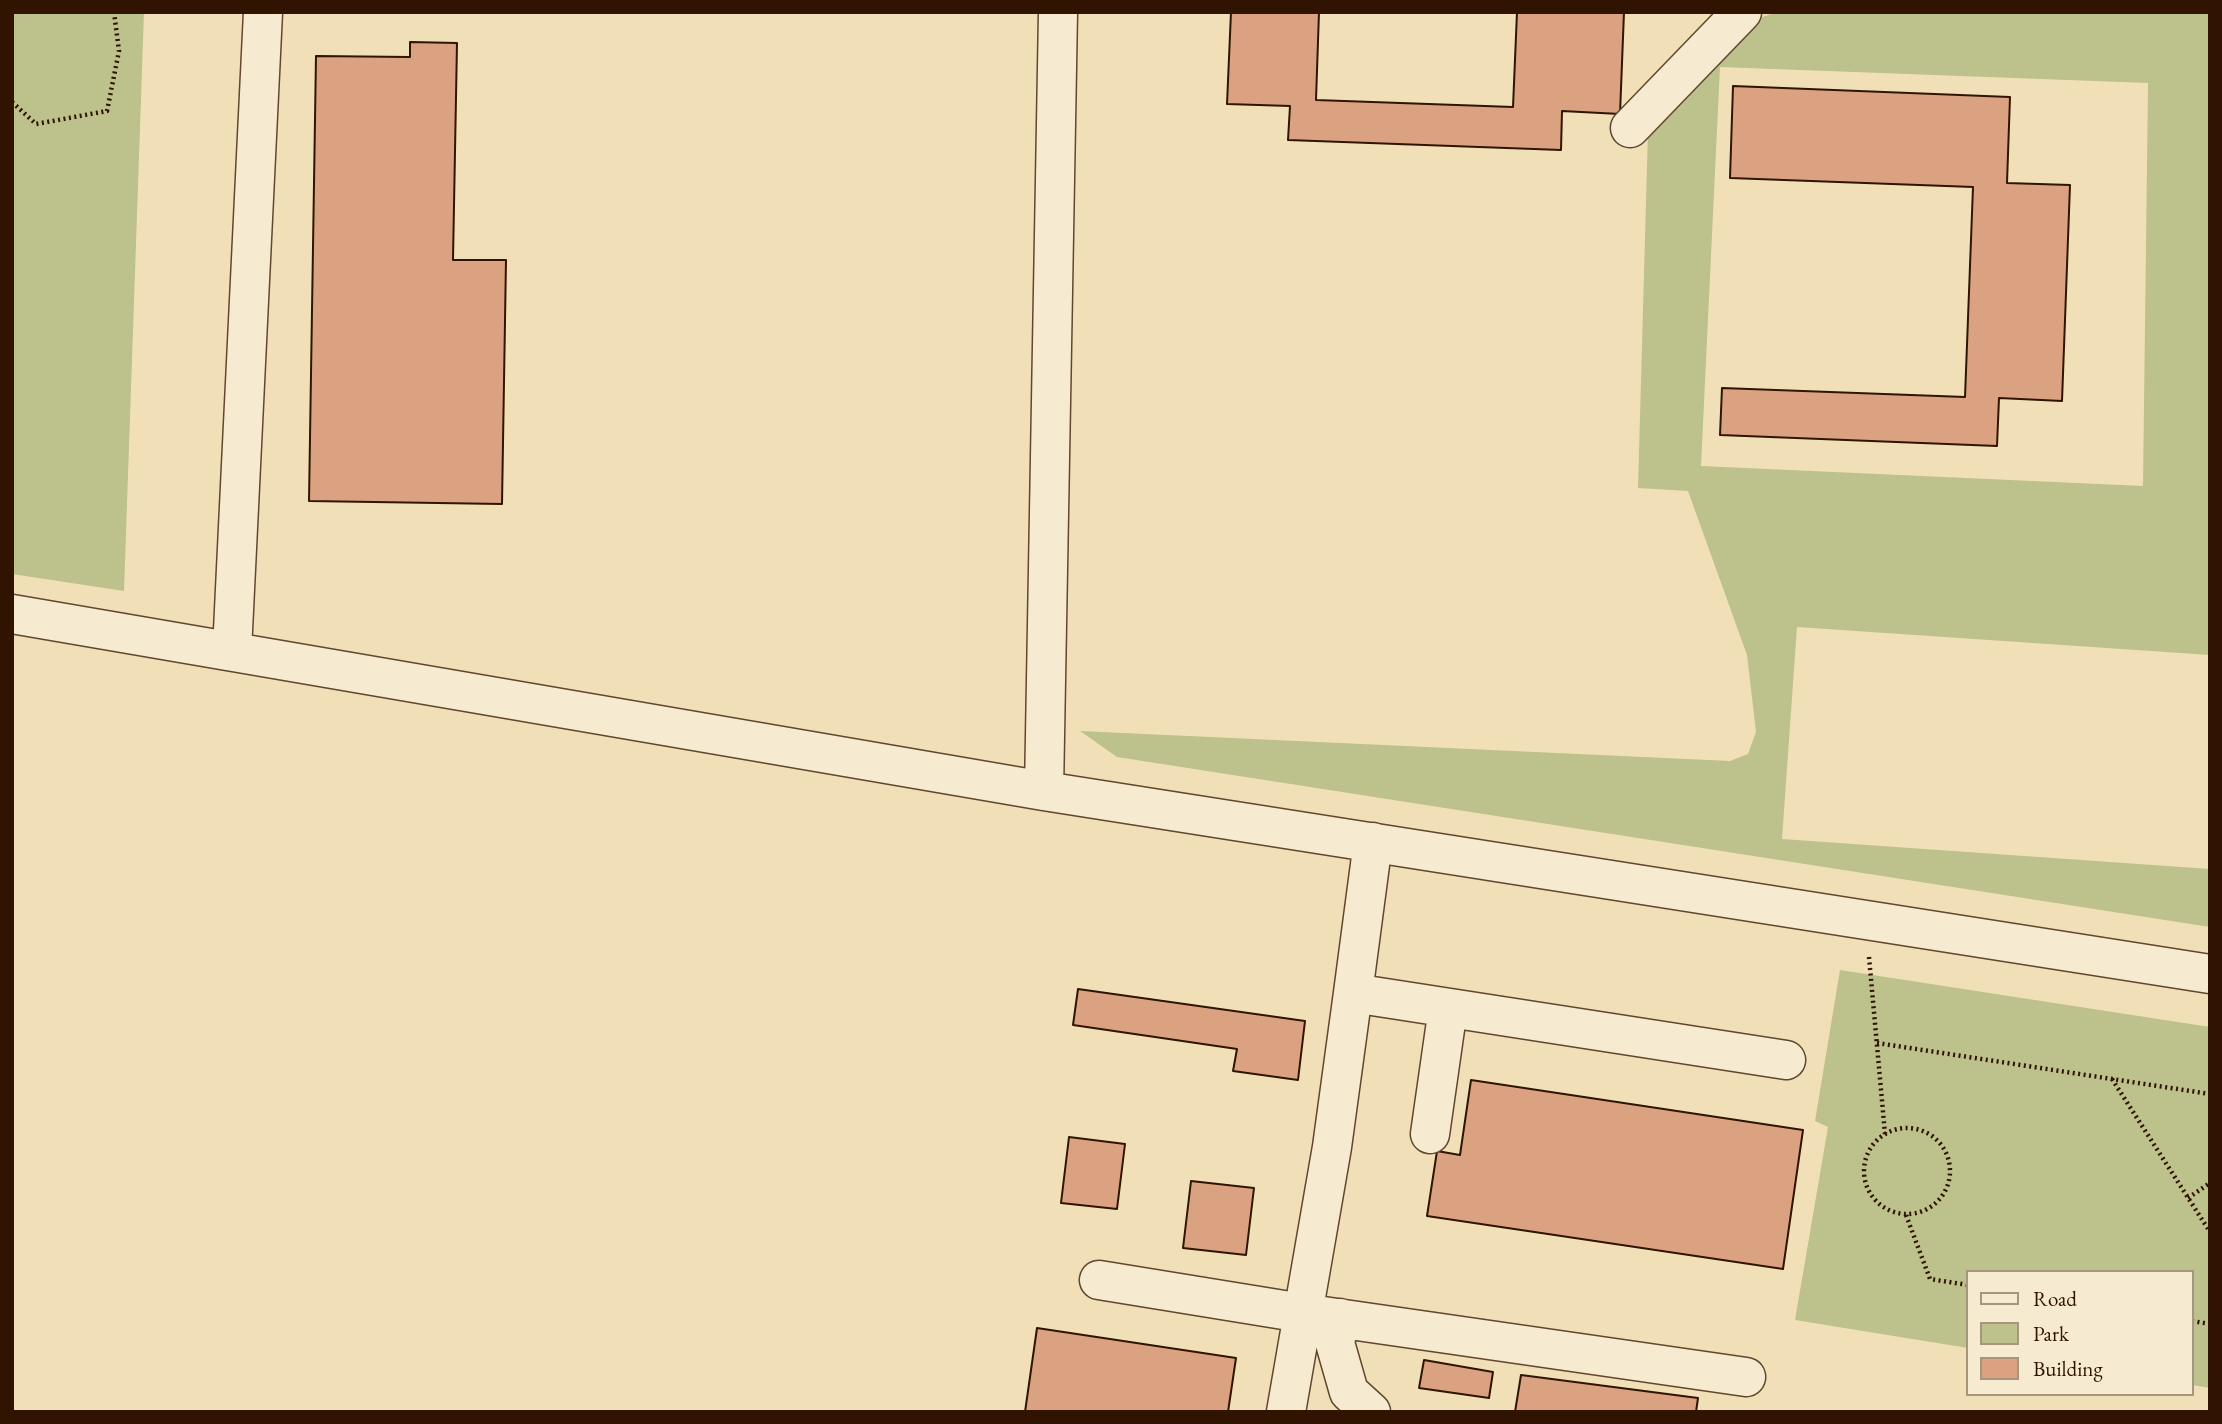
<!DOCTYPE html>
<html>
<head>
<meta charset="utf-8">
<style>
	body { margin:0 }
	#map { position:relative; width:2222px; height:1424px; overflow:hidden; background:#f1e0b7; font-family:"EB Garamond",serif }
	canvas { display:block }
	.frame { position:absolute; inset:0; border:14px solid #301401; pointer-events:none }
	.legend { position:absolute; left:1966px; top:1270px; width:228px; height:126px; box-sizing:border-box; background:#f6ebd0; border:2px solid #a7957d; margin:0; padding:9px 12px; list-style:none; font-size:21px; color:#301401 }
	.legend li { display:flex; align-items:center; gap:14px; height:35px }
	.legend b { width:35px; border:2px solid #a7957d }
</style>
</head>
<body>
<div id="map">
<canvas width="2222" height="1424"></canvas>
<div class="frame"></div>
<ul class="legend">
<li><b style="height:9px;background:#f6ebd0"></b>Road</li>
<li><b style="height:19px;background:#bdc18c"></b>Park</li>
<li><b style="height:19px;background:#daa281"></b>Building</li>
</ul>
</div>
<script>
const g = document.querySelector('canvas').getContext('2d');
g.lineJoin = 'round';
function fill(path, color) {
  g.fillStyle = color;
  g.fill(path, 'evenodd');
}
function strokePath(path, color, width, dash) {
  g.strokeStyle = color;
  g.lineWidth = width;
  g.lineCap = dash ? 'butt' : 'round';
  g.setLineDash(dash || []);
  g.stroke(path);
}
fill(new Path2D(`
	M12,12H144L124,591L12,574Z
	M1778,12H2210V655L1797,627L1782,839L2210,869V927L1117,757L1080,731L1730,761L1748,754L1756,732L1747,655L1688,491L1638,488L1648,130L1756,19ZM1720,67L2148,83L2143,486L1701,466Z
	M1840,970L2210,1027V1388L2192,1385V1272H1968V1348L1795,1320L1828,1127L1815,1121Z`), '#bdc18c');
const building = new Path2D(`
	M1231,12H1319L1316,100L1513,107L1517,12H1624L1620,114L1562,111L1561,150L1288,140L1290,106L1227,104Z
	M410,42L457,43L453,260H506L502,504L309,501L316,56L410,57Z
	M1733,86L2010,97L2007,183L2070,185L2062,401L1999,398L1997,446L1720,435L1722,388L1965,397L1973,187L1730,178Z
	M1078,989L1305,1021L1298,1080L1233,1071L1237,1049L1073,1025Z
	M1471,1080L1803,1130L1783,1269L1427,1216L1437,1151L1460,1155Z
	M1069,1137L1125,1144L1117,1209L1061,1203Z
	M1191,1181L1254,1188L1246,1255L1183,1248Z
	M1037,1328L1236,1358L1228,1412H1025Z
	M1424,1360L1493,1372L1489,1398L1419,1388Z
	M1521,1375L1698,1398L1696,1412H1515Z`);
fill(building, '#daa281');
strokePath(building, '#301401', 2);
const minor = new Path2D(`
	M1630,128L1742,12
	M12,614L1044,791L2210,974
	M232,651L263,12
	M1044,791L1058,12
	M1373,842L1353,993L1786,1060
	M1430,1134L1448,1008
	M1099,1280L1302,1313L1746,1377
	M1340,1318L1335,1343L1349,1392L1371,1412
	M1286,1412L1332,1147L1353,993`);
strokePath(minor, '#60472e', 41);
strokePath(new Path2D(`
	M12,102L36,124L107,111L119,51L114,12
	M1869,957L1885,1134
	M1877,1043L2210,1094
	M2112,1079L2210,1232
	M1864 1171a43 43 0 1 1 86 0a43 43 0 1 1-86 0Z
	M2188,1198L2210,1183
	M1906,1215L1930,1279L1968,1285
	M2192,1321L2210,1324`), '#301401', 4.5, [2, 3.5]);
strokePath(minor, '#f6ebd0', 38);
</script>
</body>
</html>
